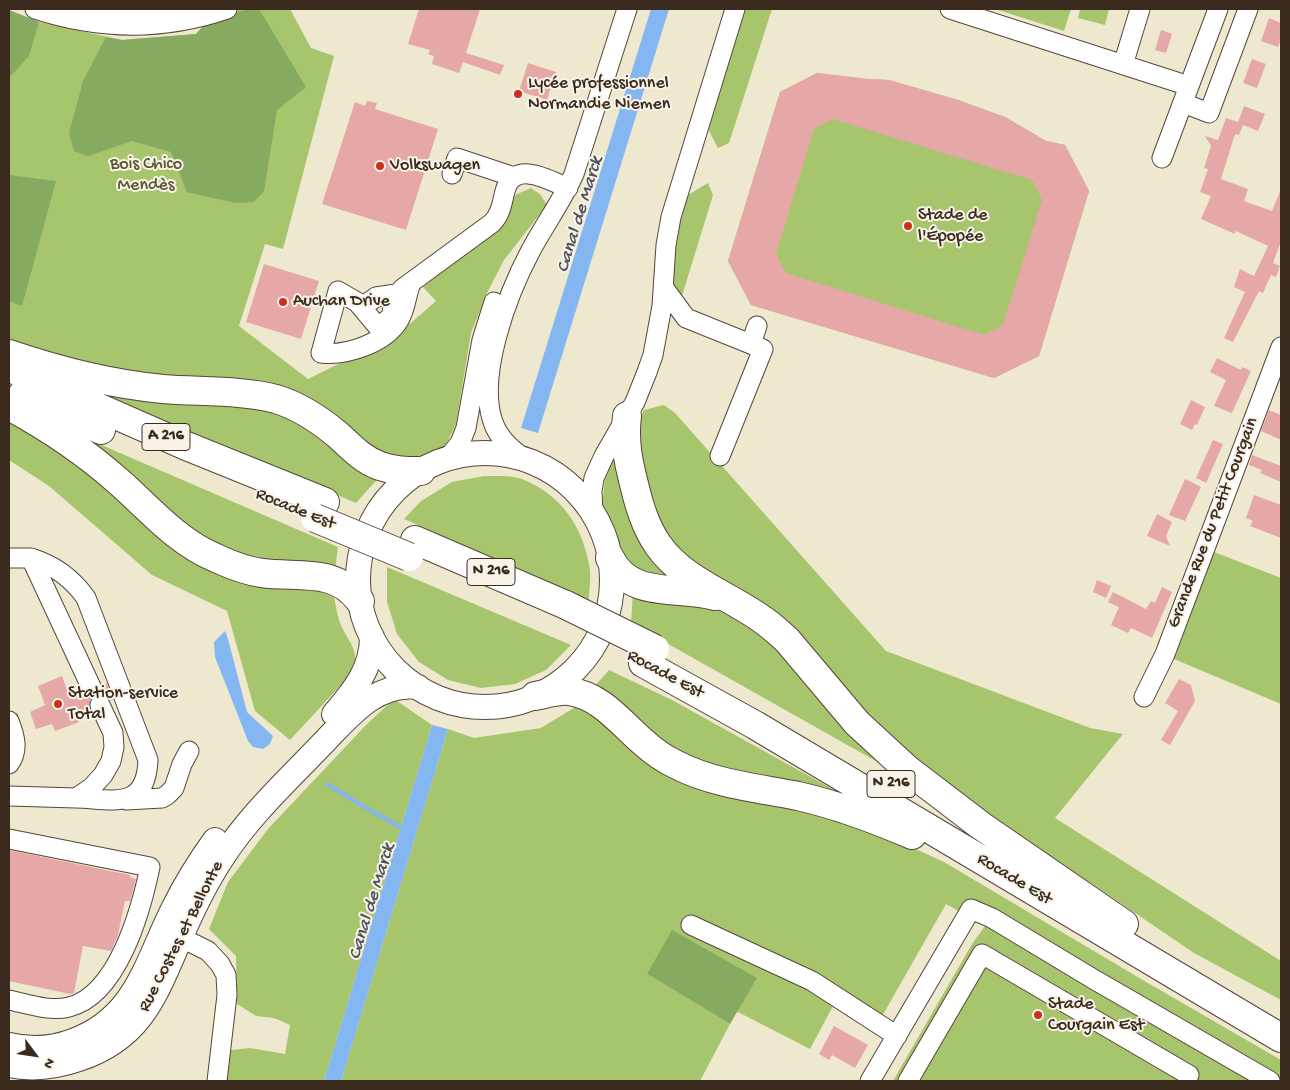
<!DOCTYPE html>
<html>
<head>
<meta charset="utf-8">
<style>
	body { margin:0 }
	#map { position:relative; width:1290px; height:1090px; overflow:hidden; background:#eee8cf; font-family:"Gochi Hand",sans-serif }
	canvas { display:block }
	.frame { position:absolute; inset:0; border:10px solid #3b2a1e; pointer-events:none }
	.north { position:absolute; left:10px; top:1030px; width:50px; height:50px; -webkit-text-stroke:4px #f7f3e8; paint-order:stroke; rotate:121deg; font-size:14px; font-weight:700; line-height:20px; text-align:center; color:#3b2a1e }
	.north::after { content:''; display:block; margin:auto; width:18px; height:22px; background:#3b2a1e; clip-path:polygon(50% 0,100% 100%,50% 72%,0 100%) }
</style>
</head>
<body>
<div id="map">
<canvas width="1290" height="1090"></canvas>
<div class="frame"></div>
<div class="north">N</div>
</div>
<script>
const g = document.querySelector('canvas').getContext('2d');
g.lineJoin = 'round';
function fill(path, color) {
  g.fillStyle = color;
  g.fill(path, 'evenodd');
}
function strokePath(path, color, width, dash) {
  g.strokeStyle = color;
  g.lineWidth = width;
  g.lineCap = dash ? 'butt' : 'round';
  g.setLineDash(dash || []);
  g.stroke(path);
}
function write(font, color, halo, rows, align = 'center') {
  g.font = font + ' "Gochi Hand",sans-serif';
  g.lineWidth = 4;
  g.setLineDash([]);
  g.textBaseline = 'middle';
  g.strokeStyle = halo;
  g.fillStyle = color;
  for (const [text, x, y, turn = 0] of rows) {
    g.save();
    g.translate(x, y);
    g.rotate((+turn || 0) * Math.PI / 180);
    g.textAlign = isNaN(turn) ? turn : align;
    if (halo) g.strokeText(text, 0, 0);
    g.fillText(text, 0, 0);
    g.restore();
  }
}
fill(new Path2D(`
	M225,9H290L311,48L334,56L283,249L265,244L239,326L308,379L397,335L436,301L423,287L505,222L515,195L531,188L540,194L547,205L504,260L487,293L471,333L456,424L445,447L410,463L382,459L276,387L103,369L9,339V10L39,22L122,40L196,34L215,13Z
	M745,9H772L729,143L718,148L708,129Z
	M995,9H1071L1064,31Z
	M1080,9H1109L1105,25L1078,18Z
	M817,73L868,79L889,80L958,100L1005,117L1046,141L1065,145L1089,191L1039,356L994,378L751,305L728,261L780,92Z
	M708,183L713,195L681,299L673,291L676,236L688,195Z
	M69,380L281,407L382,474L356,503Z
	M664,405L675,413L886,651L1090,728L1123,734L1055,818L1281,961V1000L1194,953L1091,883L966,803L680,556L657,525L640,470L636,422L644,410Z
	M9,419L57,446L181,552L208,570L237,581L269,588L313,589L334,597C336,606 337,616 341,625C349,644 361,650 352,673L290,740L255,711L227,611L152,575L49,486L9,460Z
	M69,431L338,547L335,570L247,558L214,547Z
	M618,451L691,582L636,578L616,547L608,519L602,507L605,477L607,469Z
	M484,476C496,476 511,475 522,479C562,495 584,528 590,570C591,579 589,590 589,600L404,519L421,501L452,482Z
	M1214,552L1281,578V704L1174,659Z
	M387,567L571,645L546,670L515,684L481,688L448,680L419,662L397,634L387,602Z
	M633,592L739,612L913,782L631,623Z
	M609,670L672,700L874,812L883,834L944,862L1141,979L1281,1060V1081H893L972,944L985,926L946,904L873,1032L833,1006L810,1049L736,1011L757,978L647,974L730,1024L700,1081H341L448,729L474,738L541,728L577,706Z
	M394,699L432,725L324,1081H225L231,1050L250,1048L285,1054L290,1025L274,1018L256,1016L237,1004L236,956L209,929L228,882L268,829L367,724Z`), '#a7c56c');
fill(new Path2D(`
	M249,9H259L306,87L277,110L264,191L254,202L236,203L187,192L171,152L132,141L88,156L74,151L69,133L83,81L106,37L122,40L196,34L208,20Z
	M9,10L39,22L29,56L9,78Z
	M9,175L56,181L22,306L9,301Z
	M672,930L757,978L730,1024L647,974Z`), '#85aa60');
fill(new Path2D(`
	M651,9H669L538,433L521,428Z
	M225,631L228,639L247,712L273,736L270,744L263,749L253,747L248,741L215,657L214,642Z
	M432,725L448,729L341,1081H324Z`), '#84b7f1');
strokePath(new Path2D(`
	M327,784L368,809L405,830`), '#84b7f1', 4);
fill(new Path2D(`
	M419,9H480L466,53L504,65L500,75L463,62L459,73L432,64L434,56L428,54L430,50L408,44Z
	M1269,18L1281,23V39L1278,47L1261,41Z
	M1161,30L1172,34L1166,53L1155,50Z
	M1252,59L1266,64L1257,88L1243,83Z
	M528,63L556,72L547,100L519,91Z
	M817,73L868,79L889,80L958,100L1005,117L1046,141L1065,145L1089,191L1039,356L994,378L751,305L728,261L780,92ZM833,119L1032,180L1042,200L1003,325L984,335L786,273L776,254L814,129Z
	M367,101L377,103L375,109L438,129L406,230L322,204L355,102L365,106Z
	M1244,106L1265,114L1258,131L1243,125L1239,135L1235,134L1221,179L1248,189L1244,201L1272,211L1281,189V241L1273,263L1280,266L1276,277L1271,275L1263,293L1259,291L1233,342L1224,338L1245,292L1234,287L1240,269L1254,276L1268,246L1236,231L1235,234L1201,219L1211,196L1200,192L1208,169L1204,168L1211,146L1205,136L1218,140L1226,118L1238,122Z
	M264,264L319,281L301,339L246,322Z
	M1217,358L1241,370L1242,367L1251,371L1232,413L1214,406L1226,380L1210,372Z
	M1191,400L1205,407L1197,425L1195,424L1192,430L1180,424Z
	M1269,410L1281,415V440L1261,431Z
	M1213,440L1223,444L1206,483L1196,478Z
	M1252,455L1281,466V482L1260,473L1262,470L1249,465Z
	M1185,479L1201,487L1185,521L1169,515Z
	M1254,495L1281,505V538L1250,526L1253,521L1246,518Z
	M1157,514L1172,522L1166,536L1170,546L1147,536Z
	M1097,580L1111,586L1106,598L1093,592Z
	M1162,587L1172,592L1152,638L1131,628L1128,633L1111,625L1119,607L1108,602L1113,592L1146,609L1151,601L1155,603Z
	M62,676L69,696L81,692L85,698L90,700V709L75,714L79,722L55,731L52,724L36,729L30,712L45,705L38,686Z
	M1179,679L1191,685L1195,701L1170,745L1161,740L1178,711L1165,703Z
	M107,683L113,700L111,701L107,696L102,694V685Z
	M9,850L130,875V877L136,879L130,901H125L118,935L111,951L83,946L74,993L70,994L9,981Z
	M834,1026L868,1045L855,1068L832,1055L829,1060L819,1054Z`), '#e6a8a6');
const minor = new Path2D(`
	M35,9C99,30 163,31 227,9
	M83,9L130,12L177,9
	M950,9L1189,86
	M1123,65L1140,9
	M1183,103L1209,113L1248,9
	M1162,158L1218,9
	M452,174L457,158L514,177
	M664,288L686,318L763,349L720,456
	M402,289L492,223C501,214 502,203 505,191C514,159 549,180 568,188
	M362,307L376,297L396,294L391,317L378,327L357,302L338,291L321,353C347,356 385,343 399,320C406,308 406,295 411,283
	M751,344L757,326
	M447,459L460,443L466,428L482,340L494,302
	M526,460C514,451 502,442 495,427C474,380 508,293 531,250C545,224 562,201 574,174L627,9
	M593,514L592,491L594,478L604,456L635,402L647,372L653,355L662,306L666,245L671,217L735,9
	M9,558H31L92,689
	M31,558C54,565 72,578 86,598L148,760C146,811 113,799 76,798
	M1144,697L1165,654L1281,347
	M9,721C15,736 19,751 9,764
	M9,796L76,798L91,788L103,775L111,761L114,747L113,733L100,705
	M126,800L162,798L167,795L174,788L182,764L189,751
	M9,839L150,867C141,910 118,995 69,1007C50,1012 28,1004 9,1000
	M691,925L812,981L897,1036
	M168,931L208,951L220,964L226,975L227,995L217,1081
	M870,1081L971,909L992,918L1095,980L1270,1081
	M908,1081L982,954L1189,1075`);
const major = new Path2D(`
	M358 580a127 127 0 1 1 254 0a127 127 0 1 1-254 0Z
	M334,714C354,691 372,669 372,637
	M9,1045C30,1050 52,1049 73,1041C136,1018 146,963 173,909C185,885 199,862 215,840
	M9,1065C33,1070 56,1067 79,1059C142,1038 156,994 180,939C192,911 205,884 222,858C250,814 291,777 327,739C352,713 378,682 418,687`);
const highway = new Path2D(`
	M9,354C59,371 110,384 163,389C199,392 242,390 276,399C299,406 320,420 338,435C351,447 363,460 380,466C394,471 407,471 421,471
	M20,373L184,445L325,502
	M22,395L101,430
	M9,406C48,427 84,451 118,481C149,508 177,542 216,558C231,565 246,571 262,573C298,578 335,567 360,601
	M627,416C624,440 628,461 634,484C639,505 645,526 658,545C683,581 729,595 763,620C772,626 779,633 787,640L857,723L908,770L980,825L1124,924
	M415,540L566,605
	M610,558C629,599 679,586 715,596
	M643,663L755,725L1281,1038
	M535,696C546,694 558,690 569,691C601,696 620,722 643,742C653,751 664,759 677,765C714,784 758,788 798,796C837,805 875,819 912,835`);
strokePath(minor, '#564639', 21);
strokePath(major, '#564639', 26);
strokePath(highway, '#564639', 30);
strokePath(minor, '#fff', 19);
strokePath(major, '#fff', 24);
strokePath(highway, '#fff', 28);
const highwayBridge = new Path2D(`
	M315,518L409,557
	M566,605L655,649`);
strokePath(highwayBridge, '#564639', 30, []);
strokePath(highwayBridge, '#fff', 28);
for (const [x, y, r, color] of [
	[518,94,5,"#c8321e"],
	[380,166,5,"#c8321e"],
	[908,226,5,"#c8321e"],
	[283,302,5,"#c8321e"],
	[58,704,5,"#c8321e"],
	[1038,1015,5,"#c8321e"]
]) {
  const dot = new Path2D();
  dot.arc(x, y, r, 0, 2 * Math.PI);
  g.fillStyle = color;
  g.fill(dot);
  strokePath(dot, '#f7f3e8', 2);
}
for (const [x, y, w] of [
	[166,437,48],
	[491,572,48],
	[891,784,48]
]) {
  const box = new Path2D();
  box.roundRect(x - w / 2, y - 13.5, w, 27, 4);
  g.fillStyle = '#f7f3e8';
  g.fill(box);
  strokePath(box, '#3b2a1e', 1);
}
write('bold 16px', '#3b2a1e', null, [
	["A 216",166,437],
	["N 216",491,572],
	["N 216",891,784]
]);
write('18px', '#3b2a1e', '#f7f3e8', [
	["Lycée professionnel",528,84],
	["Normandie Niemen",528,105],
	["Volkswagen",390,166],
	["Stade de",918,216],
	["l'Épopée",918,237],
	["Auchan Drive",293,302],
	["Station-service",68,694],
	["Total",68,715],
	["Stade",1048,1005],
	["Courgain Est",1048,1026]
], 'left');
write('18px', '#5b5835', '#f7f3e8', [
	["Bois Chico",146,165],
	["Mendès",146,186]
]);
write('18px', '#3b2a1e', '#f7f3e8', [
	["Rocade Est",295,510,22],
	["Grande Rue du Petit Courgain",1214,523,-69],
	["Rocade Est",665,675,28],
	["Rocade Est",1014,880,31],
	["Rue Costes et Bellonte",182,937,-63]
]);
write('italic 19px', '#51545d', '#f7f3e8', [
	["Canal de Marck",581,215,-73],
	["Canal de Marck",373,902,-73]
]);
</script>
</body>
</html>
